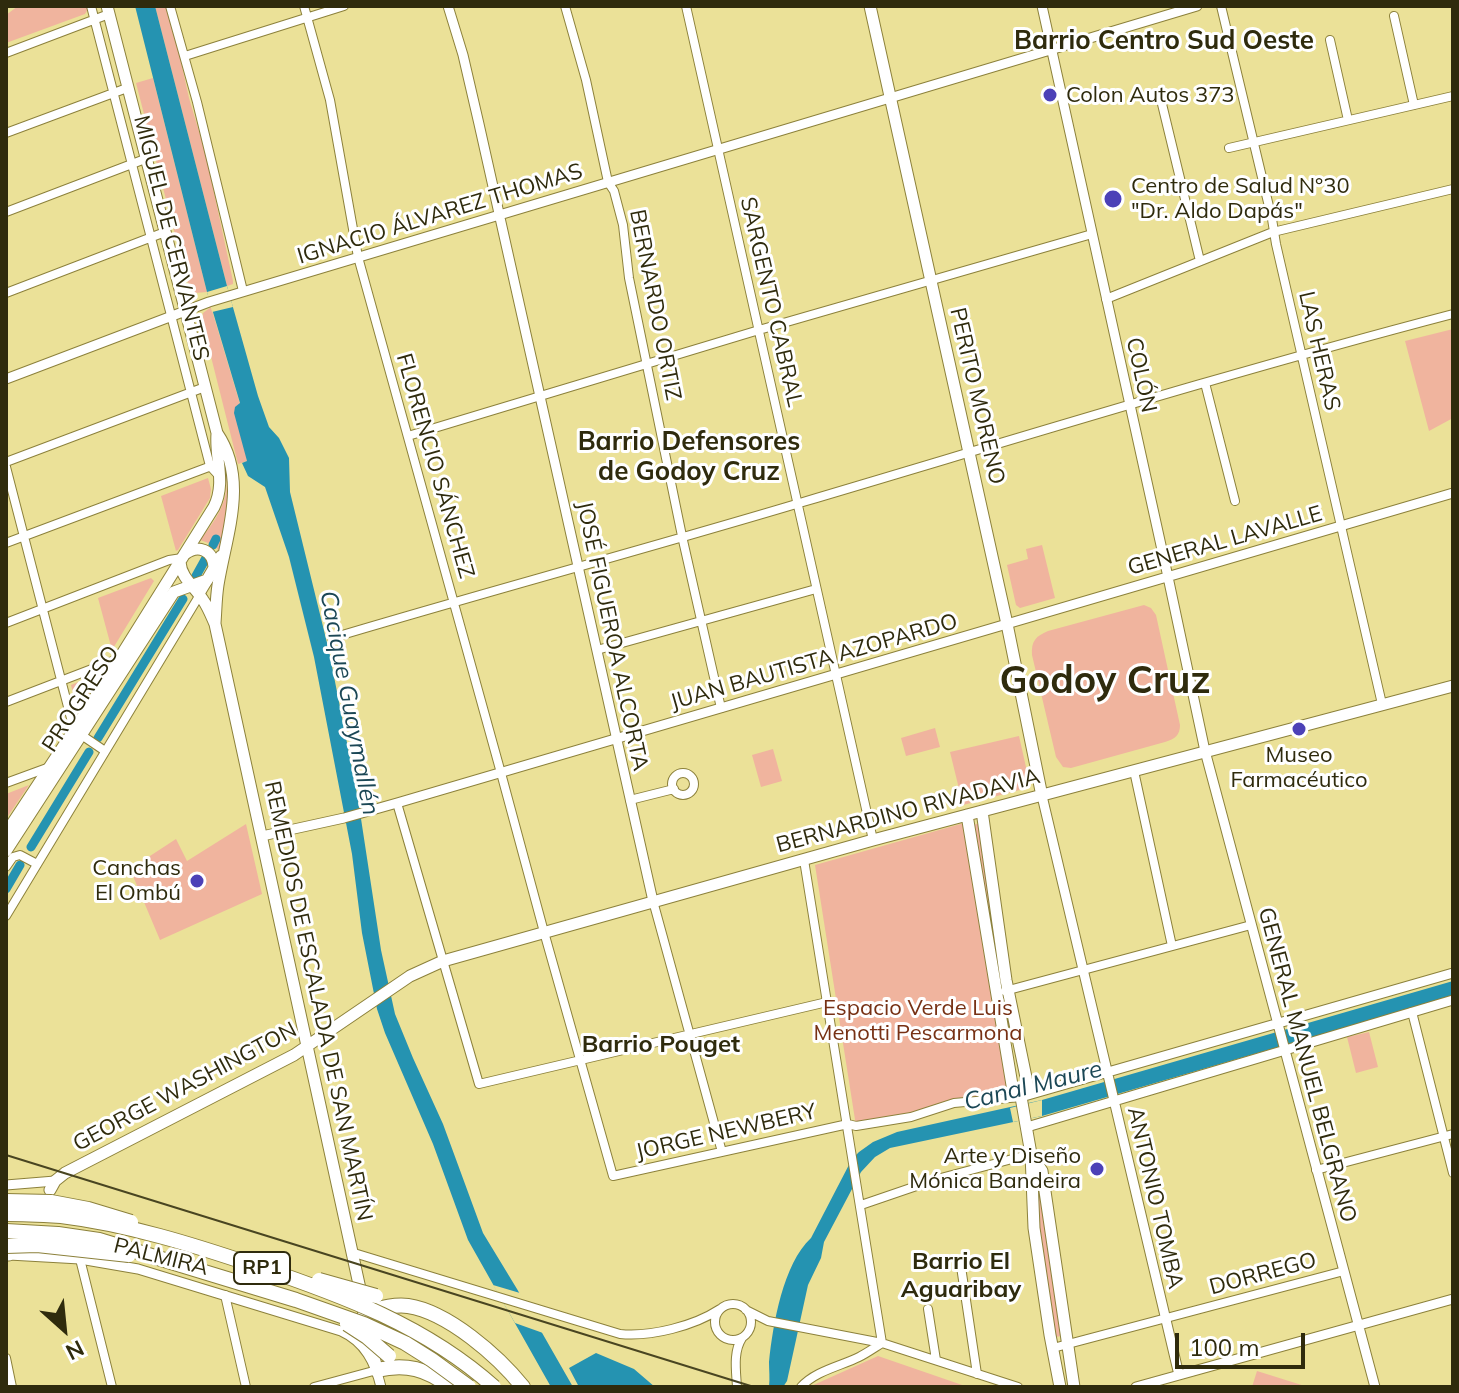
<!DOCTYPE html>
<html>
<head>
<meta charset="utf-8">
<style>
	body { margin:0 }
	#map { position:relative; width:1459px; height:1393px; overflow:hidden; background:#ebe198; font-family:Mulish,sans-serif }
	canvas { display:block }
	.frame { position:absolute; inset:0; border:8px solid #2f2b0d; pointer-events:none }
	.north { position:absolute; left:24px; top:1289px; width:80px; height:80px; -webkit-text-stroke:6px #fff; paint-order:stroke; rotate:153deg; font-size:22px; font-weight:700; line-height:32px; text-align:center; color:#2f2b0d }
	.north::after { content:''; display:block; margin:auto; width:28px; height:36px; background:#2f2b0d; clip-path:polygon(50% 0,100% 100%,50% 72%,0 100%) }
	.scale { position:absolute; left:1175px; top:1333px; width:130px; height:36px; box-sizing:border-box; border:4px solid #2f2b0d; border-top:0; padding-left:10px; font-size:24px; line-height:28px; white-space:nowrap; color:#2f2b0d; -webkit-text-stroke:6px #fff; paint-order:stroke }
</style>
</head>
<body>
<div id="map">
<canvas width="1459" height="1393"></canvas>
<div class="frame"></div>
<div class="north">N</div>
<div class="scale">100 m</div>
</div>
<script>
const g = document.querySelector('canvas').getContext('2d');
g.lineJoin = 'round';
function fill(path, color) {
  g.fillStyle = color;
  g.fill(path, 'evenodd');
}
function strokePath(path, color, width, dash) {
  g.strokeStyle = color;
  g.lineWidth = width;
  g.lineCap = dash ? 'butt' : 'round';
  g.setLineDash(dash || []);
  g.stroke(path);
}
function write(font, color, halo, rows, align = 'center') {
  g.font = font + ' Mulish,sans-serif';
  g.lineWidth = 6;
  g.setLineDash([]);
  g.textBaseline = 'middle';
  g.strokeStyle = halo;
  g.fillStyle = color;
  for (const [text, x, y, turn = 0] of rows) {
    g.save();
    g.translate(x, y);
    g.rotate((+turn || 0) * Math.PI / 180);
    g.textAlign = isNaN(turn) ? turn : align;
    if (halo) g.strokeText(text, 0, 0);
    g.fillText(text, 0, 0);
    g.restore();
  }
}
fill(new Path2D(`
	M18,6H88V9L85,14L6,43V15Z
	M155,6H166L180,57L189,98L206,155L233,281V284L227,286Z
	M153,78L207,292L195,293L187,281L136,83Z
	M211,307L240,404L247,461L238,464L202,321L203,313Z
	M1453,329V418L1429,431L1405,341Z
	M226,475H229V508L220,549L218,550L216,547L218,540L214,539L211,544L200,540C215,521 230,501 226,475Z
	M208,478L211,489L210,498L178,550L176,551L161,496Z
	M1042,545L1055,598L1020,608L1016,605L1007,565L1028,559L1026,549Z
	M151,578L154,581L112,650L98,598Z
	M1144,605L1151,608L1156,615L1180,725C1180,735 1175,739 1165,742L1071,768L1063,767L1056,757L1032,655C1031,641 1036,636 1048,631Z
	M102,672L78,712L71,685Z
	M935,728L940,747L906,756L901,738Z
	M1019,736L1030,785L1027,788L963,805L950,752Z
	M773,749L782,781L761,787L752,755Z
	M29,785L6,819V794Z
	M964,823L1009,1099L966,1102L856,1126L815,865Z
	M979,823L1003,985L999,986L974,825Z
	M246,824L262,894L160,940L130,869L176,839L187,861Z
	M1369,1032L1378,1067L1356,1073L1347,1037Z
	M1038,1180L1061,1336L1056,1337L1040,1232L1036,1181Z
	M878,1356L968,1387H809Z
	M1257,1371L1308,1387H1252Z`), '#f0b49e');
fill(new Path2D(`
	M135,6H155L227,286L258,396L269,427L279,438L289,458L290,492L329,651L358,799L381,950L395,1014L413,1058L443,1124L483,1233L517,1289L573,1387H551L468,1240L433,1144L385,1033L377,1009L362,933L352,854L314,657L289,557L265,487L248,476L242,463L247,461L234,413L235,407L240,403L207,292Z
	M1453,981V996L1042,1116L890,1148L875,1157L861,1172L824,1242L821,1258L808,1285L787,1381L783,1387H769C770,1378 769,1370 769,1362C773,1324 783,1264 811,1238L852,1159L859,1152L873,1142L897,1132L1042,1100Z
	M596,1353L634,1369L655,1387H579L569,1368Z`), '#2593b1');
fill(new Path2D(`
	M227,286L233,307L212,312L207,292Z
	M1042,1100V1116L1013,1122L1010,1108Z
	M493,1285L520,1293L543,1333L515,1323Z`), '#ebe198');
strokePath(new Path2D(`
	M213,545L216,539
	M196,576L206,558
	M98,738L183,599
	M31,847L89,752
	M6,889L20,865`), '#2593b1', 9);
const minor = new Path2D(`
	M91,6L210,466L220,477
	M170,6L197,102L243,291
	M304,6L330,100L358,257L501,773L544,932L613,1176L848,1124L856,1126L911,1117L954,1103L1021,1097
	M565,6L586,80L608,182L614,191L623,225L629,278L682,536L721,708
	M686,6L873,840
	M1221,6L1272,219L1276,244L1382,704
	M1394,16L1414,105
	M1330,40L1348,120
	M6,53L109,14
	M185,56L344,6
	M1162,104L1200,261
	M6,133L127,88
	M1229,148L1453,96
	M6,212L145,159
	M6,293L165,232
	M1106,299L1273,232L1453,189
	M1205,383L1235,501
	M408,436L759,330L1092,234
	M6,462L205,387
	M6,467L74,730L105,751
	M6,543L214,465
	M6,623L169,560L182,558
	M332,638C489,591 646,549 803,502C1019,438 1235,371 1453,314
	M597,650L816,589
	M6,702L118,659
	M1134,771L1172,946
	M672 784a11 11 0 1 1 22 0a11 11 0 1 1-22 0Z
	M6,783L47,768
	M630,800L674,789
	M397,803L479,1084L827,1002
	M804,860L882,1343
	M6,867L13,857L20,855L37,864
	M653,901L722,1152
	M6,916L210,578
	M1005,991L1251,925
	M1412,1012L1453,1173
	M1316,1170L1453,1134
	M861,1205L937,1179L1031,1154
	M354,1253L620,1334C651,1337 694,1326 720,1309
	M80,1259L112,1387
	M960,1260L977,1374
	M225,1295L246,1387
	M715 1322a18 18 0 1 1 36 0a18 18 0 1 1-36 0Z
	M928,1309L936,1360
	M746,1310L768,1321L882,1343L1018,1387
	M1053,1348L1344,1271
	M6,1358L12,1387
	M314,1387L377,1370
	M737,1387C736,1370 733,1352 742,1338
	M801,1387C815,1371 841,1366 859,1357C867,1353 874,1348 882,1343`);
const tertiary = new Path2D(`
	M448,6L463,55L479,124L653,901
	M1042,6L1168,577L1205,751L1375,1387
	M6,379L209,302L1197,6
	M1042,796L1179,1375
	M262,836L344,818L397,803L1453,493
	M1021,1097L1453,973
	M1027,1127L1453,1000
	M6,1185L55,1181
	M9,1255L80,1259L138,1269L341,1331C365,1342 375,1362 381,1387
	M1136,1387L1453,1299`);
const secondary = new Path2D(`
	M107,6L217,433C249,480 226,535 218,585C216,598 216,610 215,623
	M870,6L1007,624L1042,796
	M185,554C198,544 213,550 214,567
	M180,562C181,578 195,587 203,600C208,607 211,615 215,624L362,1298
	M982,811L1006,980L1028,1087L1021,1097
	M967,815L1013,1091L1021,1097L1031,1154L1034,1228L1050,1335L1060,1387
	M6,833L84,715L214,507C226,483 215,459 217,434
	M6,851L174,592L207,580L221,556
	M1033,1157L1042,1171L1074,1387
	M50,1190L55,1181L65,1173L294,1055L410,976L443,961L873,840L1453,686
	M6,1255H9
	M370,1339L377,1370`);
const motorway = new Path2D(`
	M365,1313C379,1309 393,1304 408,1306C448,1312 498,1356 523,1387
	M377,1370C406,1363 427,1369 450,1387`);
strokePath(minor, '#8c813b', 10);
strokePath(tertiary, '#8c813b', 11);
strokePath(secondary, '#8c813b', 13);
strokePath(motorway, '#8c813b', 16);
strokePath(minor, '#fff', 8);
strokePath(tertiary, '#fff', 9);
strokePath(secondary, '#fff', 11);
strokePath(motorway, '#fff', 14);
strokePath(new Path2D(`
	M6,1155L754,1387`), '#494521', 2);
const motorwayBridge = new Path2D(`
	M6,1201L51,1202L88,1209L131,1222
	M6,1214C24,1214 43,1215 61,1216C127,1224 194,1245 256,1266C342,1295 426,1326 494,1387
	M6,1231L58,1234L99,1240L296,1300L364,1324L405,1343L432,1360L469,1387
	M6,1246L37,1245L129,1255
	M319,1280L376,1296
	M347,1324L367,1337L389,1356`);
strokePath(motorwayBridge, '#8c813b', 16, []);
strokePath(motorwayBridge, '#fff', 14);
for (const [x, y, r, color] of [
	[1050,95,8,"#4c41b7"],
	[1113,199,10,"#4c41b7"],
	[1299,729,8,"#4c41b7"],
	[197,881,8,"#4c41b7"],
	[1097,1169,8,"#4c41b7"]
]) {
  const dot = new Path2D();
  dot.arc(x, y, r, 0, 2 * Math.PI);
  g.fillStyle = color;
  g.fill(dot);
  strokePath(dot, '#fff', 3);
}
for (const [x, y, w] of [
	[262,1268,56]
]) {
  const box = new Path2D();
  box.roundRect(x - w / 2, y - 16, w, 32, 6);
  g.fillStyle = '#fff';
  g.fill(box);
  strokePath(box, '#2f2b0d', 2);
}
write('bold 20px', '#2f2b0d', null, [
	["RP1",262,1268]
]);
write('22px', '#2f2b0d', '#fff', [
	["Colon Autos 373",1066,95],
	["Centro de Salud N°30",1131,186],
	["\"Dr. Aldo Dapás\"",1131,211],
	["Museo",1299,755,"center"],
	["Farmacéutico",1299,780,"center"],
	["Canchas",181,868,"right"],
	["El Ombú",181,893,"right"],
	["Arte y Diseño",1081,1156,"right"],
	["Mónica Bandeira",1081,1181,"right"]
], 'left');
write('22px', '#2f2b0d', '#fff', [
	["IGNACIO ÁLVAREZ THOMAS",440,214,-17],
	["MIGUEL DE CERVANTES",171,238,76],
	["SARGENTO CABRAL",771,302,77],
	["BERNARDO ORTIZ",655,305,79],
	["LAS HERAS",1319,351,77],
	["COLÓN",1141,375,78],
	["PERITO MORENO",977,396,77],
	["FLORENCIO SÁNCHEZ",435,466,74],
	["GENERAL LAVALLE",1225,541,-16],
	["JOSÉ FIGUEROA ALCORTA",612,636,78],
	["JUAN BAUTISTA AZOPARDO",814,662,-16],
	["PROGRESO",81,699,-57],
	["BERNARDINO RIVADAVIA",908,811,-15],
	["REMEDIOS DE ESCALADA DE SAN MARTÍN",318,1001,78],
	["GENERAL MANUEL BELGRANO",1307,1065,75],
	["GEORGE WASHINGTON",185,1087,-28],
	["JORGE NEWBERY",726,1132,-13],
	["ANTONIO TOMBA",1155,1198,77],
	["PALMIRA",161,1257,14],
	["DORREGO",1263,1274,-15]
]);
write('22px', '#773114', '#fff', [
	["Espacio Verde Luis",918,1008],
	["Menotti Pescarmona",918,1033]
]);
write('italic 24px', '#1b4755', '#fff', [
	["Cacique Guaymallén",349,703,79],
	["Canal Maure",1033,1086,-14]
]);
write('bold 24px', '#2f2b0d', '#fff', [
	["Barrio Pouget",661,1045],
	["Barrio El",961,1262],
	["Aguaribay",961,1290]
]);
write('bold 26px', '#2f2b0d', '#fff', [
	["Barrio Centro Sud Oeste",1164,41],
	["Barrio Defensores",689,442],
	["de Godoy Cruz",689,472]
]);
write('bold 38px', '#2f2b0d', '#fff', [
	["Godoy Cruz",1105,682]
]);
</script>
</body>
</html>
